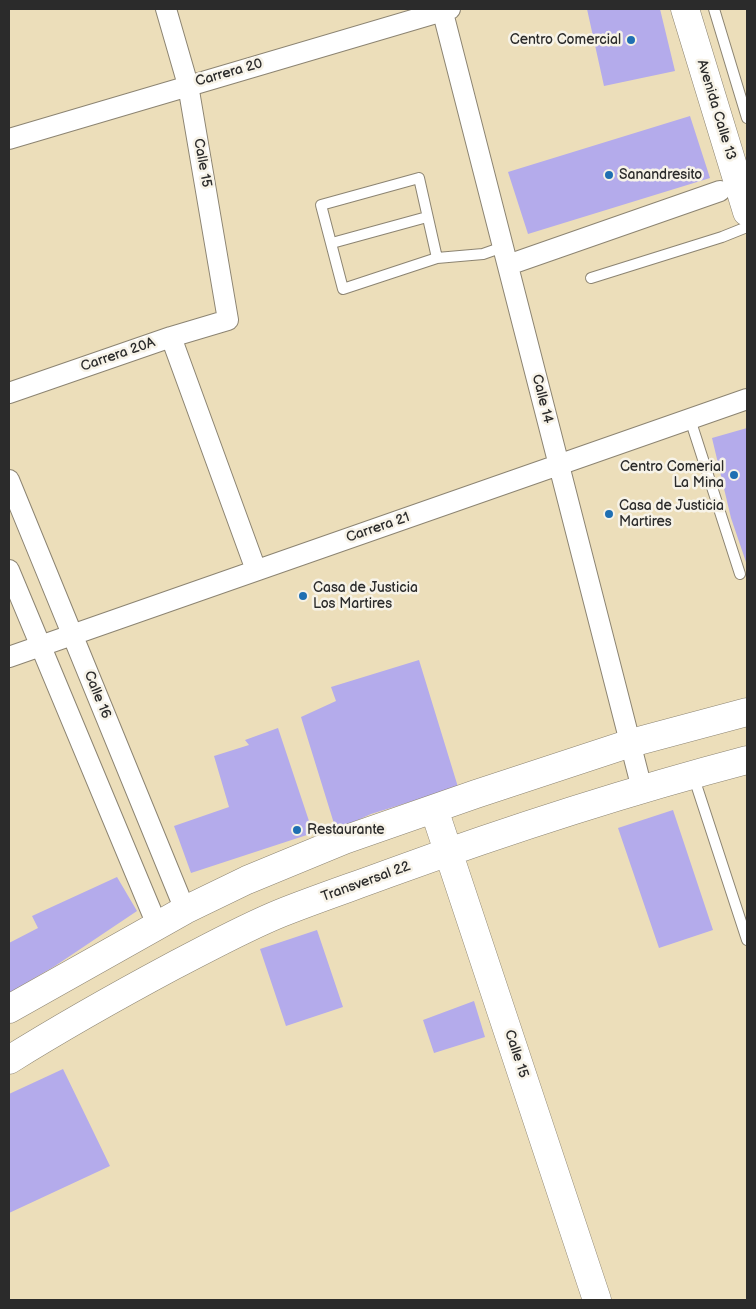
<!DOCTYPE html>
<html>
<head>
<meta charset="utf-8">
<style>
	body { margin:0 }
	#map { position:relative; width:756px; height:1309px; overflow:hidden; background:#ecdeba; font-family:"Balsamiq Sans",sans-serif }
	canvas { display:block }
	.frame { position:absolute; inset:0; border:10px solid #2b2b2b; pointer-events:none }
</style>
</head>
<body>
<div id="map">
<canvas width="756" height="1309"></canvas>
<div class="frame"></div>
</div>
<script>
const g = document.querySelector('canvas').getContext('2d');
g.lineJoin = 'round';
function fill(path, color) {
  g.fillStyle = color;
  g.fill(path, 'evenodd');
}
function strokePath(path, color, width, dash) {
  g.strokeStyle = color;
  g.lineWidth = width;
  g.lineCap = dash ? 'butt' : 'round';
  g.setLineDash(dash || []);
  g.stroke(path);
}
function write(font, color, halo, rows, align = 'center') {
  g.font = font + ' "Balsamiq Sans",sans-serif';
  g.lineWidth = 5;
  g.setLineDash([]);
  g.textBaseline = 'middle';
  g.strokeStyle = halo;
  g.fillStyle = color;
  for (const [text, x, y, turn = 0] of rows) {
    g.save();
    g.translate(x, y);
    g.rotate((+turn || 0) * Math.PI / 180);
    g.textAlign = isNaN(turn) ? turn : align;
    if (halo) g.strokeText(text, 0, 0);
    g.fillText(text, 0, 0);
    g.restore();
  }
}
fill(new Path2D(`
	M587,9H660L675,71L604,86Z
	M690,116L710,178L528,234L508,172Z
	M747,428V565L731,518L712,438Z
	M419,660L458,787L371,814L336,830L301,717L336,701L331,687Z
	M278,728L313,833L191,873L174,826L229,807L214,756L249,745L245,740Z
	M673,810L713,930L659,948L618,828Z
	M117,877L137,911L55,966L9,993V943L38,928L32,916Z
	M317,930L343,1007L286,1026L260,949Z
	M474,1001L485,1037L434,1053L423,1020Z
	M63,1069L110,1166L9,1213V1094Z`), '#b4abeb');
const lane = new Path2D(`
	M714,9L747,118
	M332,243L427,217
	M437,258L419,178L321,205L343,289L437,258L483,254L503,247
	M591,278L722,237L747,227
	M690,419L740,574
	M693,775L747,940`);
const street = new Path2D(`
	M442,9L642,789
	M9,139L450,9
	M508,265L720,191
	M171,337L256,570
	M9,393L171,337L228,320L188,85L166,9
	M9,480L185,910
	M9,570L157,925
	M9,657L747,399`);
const secondary = new Path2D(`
	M434,809L597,1300
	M9,1009L185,910L247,880L344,840L476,794L631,743L747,712
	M9,1060C62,1027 117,996 173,966C208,948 244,928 281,913C316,899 352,887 387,874C505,831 625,792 747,760`);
const primary = new Path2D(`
	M685,9L747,212`);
strokePath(lane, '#8c8472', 12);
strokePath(street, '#8c8472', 22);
strokePath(secondary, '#8c8472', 29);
strokePath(primary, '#8c8472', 29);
strokePath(lane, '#fff', 10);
strokePath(street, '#fff', 20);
strokePath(secondary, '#fff', 28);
strokePath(primary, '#fff', 28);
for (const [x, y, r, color] of [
	[631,40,5,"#1f6fb2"],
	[609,175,5,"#1f6fb2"],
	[734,475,5,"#1f6fb2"],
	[609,514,5,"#1f6fb2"],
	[303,596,5,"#1f6fb2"],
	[297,830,5,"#1f6fb2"]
]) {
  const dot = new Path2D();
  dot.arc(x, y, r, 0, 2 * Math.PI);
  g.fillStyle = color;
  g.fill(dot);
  strokePath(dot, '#f7f3e8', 2);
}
write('14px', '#2b2b2b', '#f7f3e8', [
	["Centro Comercial",621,40,"right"],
	["Sanandresito",619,175],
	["Centro Comerial",724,467,"right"],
	["La Mina",724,483,"right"],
	["Casa de Justicia",619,506],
	["Martires",619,522],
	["Casa de Justicia",313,588],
	["Los Martires",313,604],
	["Restaurante",307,830]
], 'left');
write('14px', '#2b2b2b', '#f7f3e8', [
	["Carrera 20",229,73,-16],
	["Avenida Calle 13",716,110,73],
	["Calle 15",202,163,80],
	["Carrera 20A",118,355,-19],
	["Calle 14",542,399,76],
	["Carrera 21",378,528,-19],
	["Calle 16",97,695,68],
	["Transversal 22",366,882,-20],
	["Calle 15",516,1054,72]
]);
</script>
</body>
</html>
